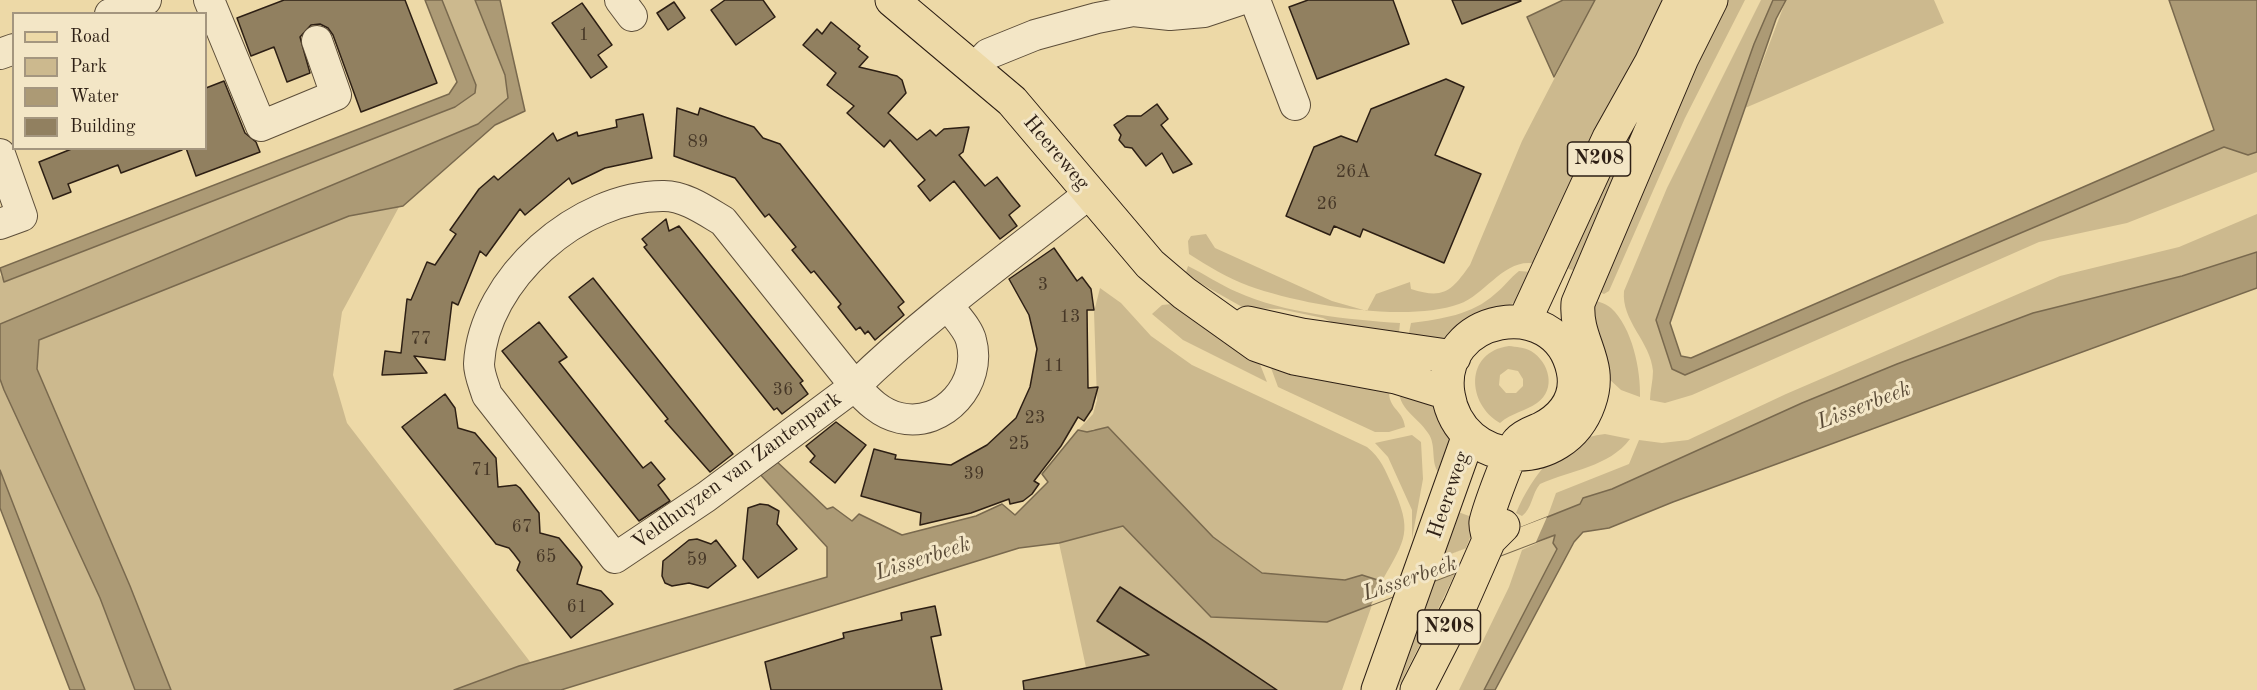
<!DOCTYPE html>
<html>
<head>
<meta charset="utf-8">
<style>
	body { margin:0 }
	#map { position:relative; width:2257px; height:690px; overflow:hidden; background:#edd9a7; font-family:"Old Standard TT",serif }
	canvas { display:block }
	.legend { position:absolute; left:12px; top:12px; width:195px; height:138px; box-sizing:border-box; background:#f3e6c6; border:2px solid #a4967f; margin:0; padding:8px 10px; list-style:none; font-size:18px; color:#2d1f14 }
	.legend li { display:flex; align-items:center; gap:12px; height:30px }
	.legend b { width:30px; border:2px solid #a4967f }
</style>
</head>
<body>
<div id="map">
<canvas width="2257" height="690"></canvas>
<ul class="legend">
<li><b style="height:8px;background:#edd9a7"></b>Road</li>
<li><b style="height:16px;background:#ccb98e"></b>Park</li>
<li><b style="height:16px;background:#ac9a75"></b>Water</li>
<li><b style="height:16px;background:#918060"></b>Building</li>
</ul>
</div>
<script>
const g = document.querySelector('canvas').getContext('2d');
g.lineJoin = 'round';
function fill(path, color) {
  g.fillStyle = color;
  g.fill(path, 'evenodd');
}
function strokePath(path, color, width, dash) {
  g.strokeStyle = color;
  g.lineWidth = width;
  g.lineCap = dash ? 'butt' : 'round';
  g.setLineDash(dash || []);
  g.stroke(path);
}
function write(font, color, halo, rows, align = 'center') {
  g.font = font + ' "Old Standard TT",serif';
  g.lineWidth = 6;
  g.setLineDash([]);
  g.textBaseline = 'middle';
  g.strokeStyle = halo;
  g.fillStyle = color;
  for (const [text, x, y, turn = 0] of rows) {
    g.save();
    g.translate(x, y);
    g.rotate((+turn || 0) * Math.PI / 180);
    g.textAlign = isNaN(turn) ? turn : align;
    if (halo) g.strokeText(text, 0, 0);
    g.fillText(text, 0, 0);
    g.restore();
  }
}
fill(new Path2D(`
	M442,0H475L505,75L508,98L478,124L0,324V275L5,282L146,227L476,85Z
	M1595,0H1670L1537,264C1505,256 1487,294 1459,304C1406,323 1302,305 1249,286C1227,278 1208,266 1189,254L1188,241L1191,236L1206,234L1215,248L1332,301L1367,311L1376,294L1410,282L1411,289C1445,300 1452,290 1470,265L1522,141Z
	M1688,0L1579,273L1560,265Z
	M1727,0H1745L1685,118L1609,291L1604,294L1593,289L1663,126Z
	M1761,0H1773L1754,44L1656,320L1672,369L2224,147L2248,155L2257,152V172L2127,223L2039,242L1692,395L1665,403L1650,400C1650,391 1653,381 1653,371C1651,342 1621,321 1624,291L1667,188Z
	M1786,0H1934L1944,23L1745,108Z
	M399,207L342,312L333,375L347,423L531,663L454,690H171L130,586L36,368L39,339L349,216Z
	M2257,214V252L2182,276L2033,313L1897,364L1802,403L1612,489L1583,498L1581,504L1547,518L1556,493L1629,464L1639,440L1662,443L1688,440L1786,394L2060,276L2179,247Z
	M1188,266C1205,274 1220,285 1237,292C1283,313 1350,320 1400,323L1398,342L1361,336L1323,318L1280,309L1244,308L1191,278L1186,272Z
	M1519,271L1531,272L1523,295L1515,302L1444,342L1407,343L1411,323C1441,319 1472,315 1495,294C1504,287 1510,278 1519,271Z
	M1100,288L1121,303L1151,336L1192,365L1367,447C1381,458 1385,470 1392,485C1413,532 1406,538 1382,581L1362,575L1345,580L1262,573L1213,537L1164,488L1094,429L1087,432L1078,430L1093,414L1097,400L1094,312Z
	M1590,299C1597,301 1605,303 1611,308C1632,327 1641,370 1640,397L1621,390L1608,378Z
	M1172,304L1208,331L1256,354L1267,382L1183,340L1152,314L1162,305Z
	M1509,346C1516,347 1524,347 1531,351C1549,362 1557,389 1537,403C1526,411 1511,413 1500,423C1467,404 1464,352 1509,346ZM1508,369L1518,371L1523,379V386L1516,393H1506L1499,385L1500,375Z
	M1267,357L1390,385C1385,409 1403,408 1405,427L1389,432H1375L1278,387Z
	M0,379L100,598L135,690H85L0,470Z
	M1399,386C1430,398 1437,407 1452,435L1439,473C1430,463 1437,445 1428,433C1417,416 1397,409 1399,386Z
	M1605,434L1630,439C1609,467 1571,470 1540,484C1532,493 1532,509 1522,516L1516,513C1533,474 1559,439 1605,434Z
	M1412,435L1421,442L1423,479L1412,539V510L1388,457L1375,443Z
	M1453,510L1477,519C1456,579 1425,633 1397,690H1387Z
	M1124,526L1211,617L1327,622L1372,605L1342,690H1271L1159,658L1087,672L1059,543Z
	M1555,535L1557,548L1484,690H1459L1509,587L1522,550Z`), '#ccb98e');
const water = new Path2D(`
	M425,0H442L476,85L475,93L455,107L4,282L0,268L449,94L457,82Z
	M475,0H500L525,111L495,125L403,206L349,216L39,340L37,369L130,586L171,690H135L100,598L4,390L0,379V324L478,124L508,98L505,75Z
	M1563,0H1595L1554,77L1527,17Z
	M1773,0H1786L1776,19L1670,323L1681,356L1691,358L2214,130L2169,0H2257V152L2248,155L2224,147L1685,375L1672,369L1656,320L1754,44Z
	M2257,252V288L1673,502L1609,528L1583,532L1574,542L1495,690H1484L1557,549L1553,543L1555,535L1327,622L1211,617L1123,526L1059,543L1019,548L561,690H454L519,666L827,577V547L757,471L773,458L827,509L833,507L852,521L859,514L902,535L976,516L1002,504L1015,515L1048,482L1042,474L1078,430L1087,432L1108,427L1213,537L1262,573L1345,580L1362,575L1384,582L1580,504L1583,498L1612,489L1802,403L1897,364L2033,313L2182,276Z
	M0,470L85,690H70L0,508Z`);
fill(water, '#ac9a75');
strokePath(water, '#79694e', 1.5);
fill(new Path2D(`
	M1547,517L1536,542L1371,605L1383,580Z`), '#edd9a7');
const building = new Path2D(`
	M284,0H405L437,83L361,112L333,35L328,28L320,24L311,25L300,37L310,73L287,82L274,47L251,56L237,18Z
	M725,0H763L775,17L736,45L711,10Z
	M1308,0H1393L1409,44L1317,79L1289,7Z
	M1452,0H1520L1521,1L1462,24Z
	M674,2L685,18L668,30L657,13Z
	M582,3L612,45L598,55L607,67L591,78L552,23Z
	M831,22L860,46L858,49L868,57L859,67L897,76L902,80L906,93L888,113L917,140L930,130L936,136L944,129L969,127L963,152L959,155L985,186L997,177L1011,195L1020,206L1009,215L1017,226L1000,239L954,181L930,201L918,186L925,180L890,140L884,147L847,113L854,106L827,85L836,73L803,45L817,29L822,34Z
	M1446,79L1464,87L1435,155L1481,174L1444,263L1363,229L1360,237L1334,226L1330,235L1286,216L1314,147L1341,136L1357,142L1371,109Z
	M224,81L245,133L256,142L260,152L196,176L186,148H206V88Z
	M1157,104L1168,119L1161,125L1192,164L1173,173L1162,153L1146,166L1132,148L1125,147L1119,140L1121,135L1114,125L1127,116H1141Z
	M677,108L698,115L700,108L722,116L754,127L763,138L780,144L904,302L898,307L904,315L875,340L868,331L865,334L860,327L856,330L838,307L841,304L814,271L811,273L792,250L796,247L769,214L765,217L735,178L674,156Z
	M643,114L652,158L605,168L572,184L569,178L525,215L520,209L486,256L480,251L458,305L452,302L445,360L414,356L427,373L382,375L385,351L401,353L407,299L411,300L427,262L435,265L456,234L450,230L479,189L494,176L498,180L553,133L557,141L577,132L578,136L617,127L616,120Z
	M74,148H182V150L121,173L118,165L68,184L71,192L53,199L39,162Z
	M666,219L669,231L679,226L803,381L800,383L808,394L782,414L777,408L774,410L644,247L647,245L642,239Z
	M1054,248L1077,281L1082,277L1091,289L1094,310H1087L1088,388L1098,387L1092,409L1084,421L1078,417L1061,446L1034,481L1039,484L1032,494L1023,501L1010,504L1009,499L971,513L920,525L921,513L861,496L874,449L896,455L895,459L951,465L987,445L1016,418L1030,387L1037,349L1029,315L1009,279Z
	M593,278L733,454L710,472L665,421L668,419L569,297Z
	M539,322L567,357L559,362L643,468L651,462L665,479L658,485L670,501L639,521L502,351Z
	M445,394L455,408L458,428L475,433L496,458L498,487L516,485L520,488L539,513L540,533L559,538L579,562L582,567L577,584L601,591L613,604L571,638L517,570L520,562L514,554L509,548L496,544L402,427Z
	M836,422L866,445L835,483L810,462L815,456L806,446Z
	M760,504L768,505L779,511L777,524L797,549L758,578L743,559L748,508Z
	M697,539L711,544L716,540L736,566L708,588L689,583L672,586L665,583L662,576L663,561L689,540Z
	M1120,587L1204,641L1277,690H1024L1023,681L1149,655L1097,621Z
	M935,606L941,635L931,637L942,690H771L765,662L844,638L843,633L902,620L901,613Z`);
fill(building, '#918060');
strokePath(building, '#2d1f14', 1.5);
const minor = new Path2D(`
	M209,0L261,126L336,95L317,41
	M620,0L632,16
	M1255,0L1295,105
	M110,14L146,0
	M0,54L14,49
	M974,69L988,54L1035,35L1097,18L1133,11L1170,15L1204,12L1240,0
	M0,154L22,216L0,224
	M948,305C955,316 968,328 971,340C983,383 944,428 900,418C881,414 867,400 855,386L706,497L615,558L487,395C484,385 479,374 479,364C483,279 580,195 664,196C685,196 706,211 723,221L855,386C928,315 1011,256 1090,193`);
const major = new Path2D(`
	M892,0L1012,101L1150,264L1184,293L1257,345L1294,358L1396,377L1448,393
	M1524,322L1609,138L1651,63L1681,0
	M1248,323L1302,335L1454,357
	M1489,540C1488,534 1485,527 1486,522C1489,509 1510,450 1518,442C1524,435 1534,432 1541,429C1564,417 1579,397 1573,370C1556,292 1436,315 1448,394C1460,470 1564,475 1589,403C1604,361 1575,343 1578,303L1682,58L1711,0
	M1378,690L1469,435
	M1417,690L1460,606L1489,540L1503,526`);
strokePath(minor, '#5d4e39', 32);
strokePath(major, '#2d1f14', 35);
strokePath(minor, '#f3e6c6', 30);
strokePath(major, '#edd9a7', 33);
write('18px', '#463727', null, [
	["1",584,35],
	["89",698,142],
	["26A",1353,172],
	["26",1327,204],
	["3",1043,285],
	["13",1070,317],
	["77",421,339],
	["11",1054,366],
	["36",783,390],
	["23",1035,418],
	["25",1019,444],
	["71",482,470],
	["39",974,474],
	["67",522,527],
	["65",546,557],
	["59",697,560],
	["61",577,607]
]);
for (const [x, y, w] of [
	[1599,159,63],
	[1449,627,63]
]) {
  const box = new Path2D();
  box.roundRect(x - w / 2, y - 17, w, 34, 4.5);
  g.fillStyle = '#f3e6c6';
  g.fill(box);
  strokePath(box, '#2d1f14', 1.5);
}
write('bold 20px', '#2d1f14', null, [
	["N208",1599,159],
	["N208",1449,627]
]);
write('21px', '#2d1f14', '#f3e6c6', [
	["Heereweg",1056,153,50],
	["Veldhuyzen van Zantenpark",737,471,-36],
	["Heereweg",1449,495,-71]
]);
write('italic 22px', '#594a36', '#f3e6c6', [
	["Lisserbeek",1864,406,-21],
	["Lisserbeek",923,559,-18],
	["Lisserbeek",1410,579,-19]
]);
</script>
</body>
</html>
